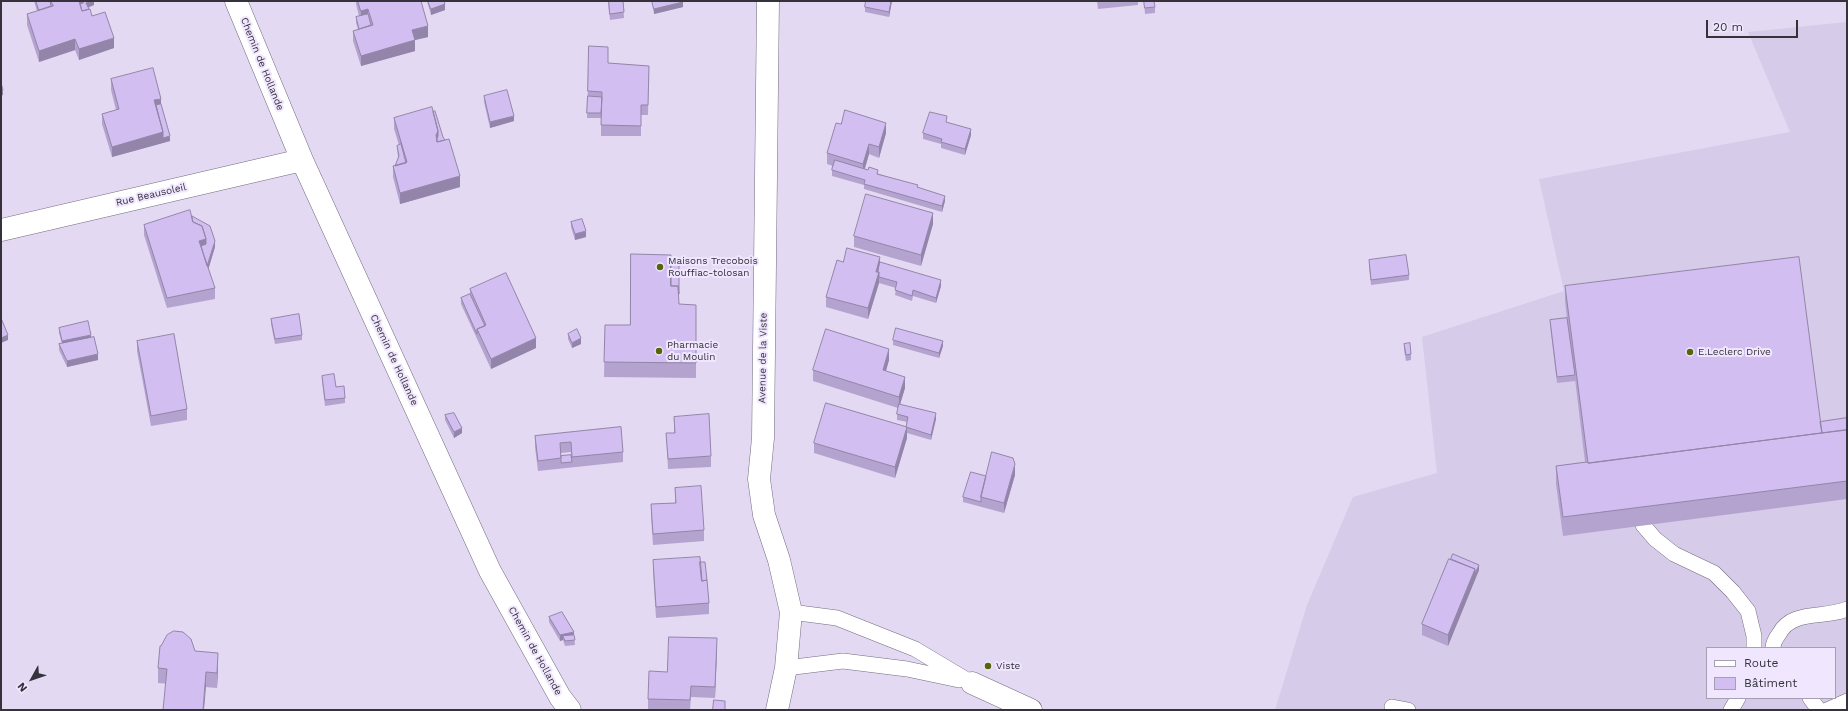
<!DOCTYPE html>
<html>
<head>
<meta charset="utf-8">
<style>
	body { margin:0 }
	#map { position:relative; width:1848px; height:711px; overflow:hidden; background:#e3d9f2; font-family:"Work Sans",sans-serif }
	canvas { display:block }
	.frame { position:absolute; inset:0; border:2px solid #35323b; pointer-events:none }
	.legend { position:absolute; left:1706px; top:647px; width:130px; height:52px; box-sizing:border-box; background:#f0e7ff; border:1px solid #a59fb1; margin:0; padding:5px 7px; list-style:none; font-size:12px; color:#35323b }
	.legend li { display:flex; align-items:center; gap:8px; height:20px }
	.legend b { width:20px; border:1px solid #a59fb1 }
	.north { position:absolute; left:12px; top:659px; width:40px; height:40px; -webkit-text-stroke:3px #f0e7ff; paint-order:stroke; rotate:230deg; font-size:11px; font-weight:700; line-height:16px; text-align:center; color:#35323b }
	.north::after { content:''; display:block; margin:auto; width:14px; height:18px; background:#35323b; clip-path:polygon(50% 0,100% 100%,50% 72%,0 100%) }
	.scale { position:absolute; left:1706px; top:20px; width:92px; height:18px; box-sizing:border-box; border:2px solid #35323b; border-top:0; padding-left:5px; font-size:12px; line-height:14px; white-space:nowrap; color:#35323b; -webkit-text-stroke:3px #f0e7ff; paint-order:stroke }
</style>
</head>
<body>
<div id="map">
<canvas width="1848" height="711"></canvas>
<div class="frame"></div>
<ul class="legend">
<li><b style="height:5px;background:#fff"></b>Route</li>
<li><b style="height:11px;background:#d2bef1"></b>Bâtiment</li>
</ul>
<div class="north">N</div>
<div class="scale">20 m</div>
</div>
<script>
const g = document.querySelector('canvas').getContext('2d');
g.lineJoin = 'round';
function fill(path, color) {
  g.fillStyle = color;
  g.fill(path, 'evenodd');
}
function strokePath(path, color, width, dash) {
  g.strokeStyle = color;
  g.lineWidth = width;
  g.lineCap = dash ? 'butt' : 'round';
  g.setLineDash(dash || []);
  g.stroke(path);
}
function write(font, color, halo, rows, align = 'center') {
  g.font = font + ' "Work Sans",sans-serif';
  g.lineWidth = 4;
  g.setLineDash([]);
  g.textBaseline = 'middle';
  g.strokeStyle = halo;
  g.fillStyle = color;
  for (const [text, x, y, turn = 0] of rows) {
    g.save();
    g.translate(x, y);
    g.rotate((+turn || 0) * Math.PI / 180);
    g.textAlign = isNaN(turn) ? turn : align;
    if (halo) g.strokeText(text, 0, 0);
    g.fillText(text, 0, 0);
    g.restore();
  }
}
fill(new Path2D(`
	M1847,22V710H1275L1307,605L1353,497L1437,473L1422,337L1564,291L1539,179L1790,132L1748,32ZM1707,648H1835V698H1707Z`), '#d6cbe9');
const service = new Path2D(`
	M1641,506L1643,525L1655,539L1674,554L1714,573L1733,592L1748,611L1754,636V648
	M791,612L837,618L915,649L972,683
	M1773,648C1773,643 1776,638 1779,634C1792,609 1824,619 1847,609
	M786,668L843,661L907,669L959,680
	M1810,698L1819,710
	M1392,707L1408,710
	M1731,710L1738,698
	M1827,710L1847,701`);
const minor = new Path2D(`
	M236,1L302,160L490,571L560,697L570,710
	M1,230L302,160
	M972,683L1031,710`);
const tertiary = new Path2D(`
	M768,1L763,438L759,479L764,515L779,560L791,612L786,668L777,710`);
strokePath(service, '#746b81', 16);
strokePath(minor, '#746b81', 23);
strokePath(tertiary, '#746b81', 23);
strokePath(service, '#fff', 15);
strokePath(minor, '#fff', 22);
strokePath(tertiary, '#fff', 22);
fill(new Path2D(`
	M34,1H94V5L88,8L92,16L114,48L79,60L75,50L39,62L27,25V14L37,11Z
	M356,1H421L428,37L415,40V51L361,66L353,41V31L358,29L356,23V17L359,16L356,4Z
	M427,1H444L445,10L431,15Z
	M608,1H623L624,18L610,20Z
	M652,1H683V7L654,14Z
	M892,1L889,17L865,12V7Z
	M1097,1H1138V5L1098,9Z
	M1144,1L1155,7V13L1145,14Z
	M589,46L608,63L649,66L648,115H641V136H601V118H587Z
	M111,79L161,104L170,141L112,157L102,124V114L116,110L111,90Z
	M484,96L514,121L490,128L484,102Z
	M433,112L460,187L400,204L393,177V166H395L398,158L397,146L399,145L394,129V118Z
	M947,122L971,135L965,155L941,148V144L923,139V133Z
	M841,124L886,133L879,158L869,154L865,169L918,187L945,201L942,212L864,189V185L832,176V170L833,166L827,164V153Z
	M192,216L215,247L208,268L215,288V299L167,308L144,235V225Z
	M571,222L586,237L575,240L571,227Z
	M933,224L921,266L854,247V236Z
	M1369,260L1409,275V280L1371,285L1369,266Z
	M843,262H880L941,286L936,303L913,296L912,301L895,295L896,288L879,283L868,319L826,307V297Z
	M671,264L679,304L696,305V378L604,377L605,325H630Z
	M1565,286L1820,422L1847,418V499L1563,536L1556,484V466L1585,462L1575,379V381L1557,383L1550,325V320L1567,318L1565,301Z
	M470,289L536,348L491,369L461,304V298L470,294Z
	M271,319L302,335V340L275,344L271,324Z
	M59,328L91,338L98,360L67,367L59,350V344H62L59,333Z
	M568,334L581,344L572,348L568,339Z
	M893,340L943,346L939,358L893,345Z
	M137,341L187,409V420L151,426L137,351Z
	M1404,344L1411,354V360L1406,361L1404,350Z
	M889,360L886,371L905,388L900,404L936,419L931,440L907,433V438L895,478L814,453V443L906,427L907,422L897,420V414L898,408L813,381V370Z
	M322,376L336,387L345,398V403L325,406L322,381Z
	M445,415L462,433L454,438L445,420Z
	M674,417L711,456V467L668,469L666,433H674Z
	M621,427L623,452V462L538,471L535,447V436ZM571,452V455L561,456V453Z
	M1015,475L1004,513L963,502V497L986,476Z
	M675,488L704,530V541L653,545L651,515V504L675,503Z
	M653,560L700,562L709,603V614L656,618L653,571Z
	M1479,570L1448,646L1422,635V624Z
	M549,617L574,635L575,645L565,646L563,640L560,641L549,622Z
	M717,649L715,698L691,697L690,710L648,709V699L667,672Z
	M195,651L218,668L217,688L158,683V668Z`), '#b5a3cf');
fill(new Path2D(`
	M79,1H83V9Z
	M91,1H94V5L86,8V3Z
	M891,1H892L889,17V12Z
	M683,2V7L654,14V9Z
	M445,4V10L431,15V9Z
	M368,9V20L361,21V11Z
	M428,26V37L415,40V51L361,66V56L412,30Z
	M114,38V48L79,60V49Z
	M75,39V50L39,62V51Z
	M1,90H3V95L1,96Z
	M161,99V109L156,111L154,100Z
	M514,116V121L490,128V122Z
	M886,123V133L879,158V147Z
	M971,129V135L965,155V149Z
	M438,131V142L437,144L436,135Z
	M163,132V143L112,157V147Z
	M170,136V141L163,143V138Z
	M869,144V154L863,174V164Z
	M460,176V187L400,204V193Z
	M945,196V201L942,212V206Z
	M933,213V224L921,266V255Z
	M586,231V237L575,240V234Z
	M206,239V249L201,251L199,241Z
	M215,241V247L207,274V268Z
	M880,257V268L879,273V283L868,319V308L876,272Z
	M941,280V286L936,303V298Z
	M8,335V340L1,343V338Z
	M91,335V340L62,346V341Z
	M536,338V348L491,369V359Z
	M581,338V344L572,348V343Z
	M943,341V346L939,358V353Z
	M889,349V360L883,381V370Z
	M98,354V360L67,367V361Z
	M905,377V388L899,408V397Z
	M936,413V419L931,440V435Z
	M907,427V438L895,478V467Z
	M462,428V433L454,438V432Z
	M1015,464V475L1004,513V503Z
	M1479,565V570L1448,646V635L1475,569Z
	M574,632V637L563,636V640L560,641V635Z
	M717,638V649L715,698V687Z
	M218,653V668L217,688V673Z
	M206,672V687L204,710H203Z`), '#9385a9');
const building = new Path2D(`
	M36,1H50L51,6L39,10Z
	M51,1H79L82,11L90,9L92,16L105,12L114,38L79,49L75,39L39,51L27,14L53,6Z
	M83,1H91L86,3L89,9L82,11L80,4L83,3Z
	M358,1H421L428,26L412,30L415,40L361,56L353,31L373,25L368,9L361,11Z
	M428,1H444L445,4L431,9Z
	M609,1H623L624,12L610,14Z
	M652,1H683V2L654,9Z
	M866,1H891L889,12L865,7Z
	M1144,1H1154L1155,7L1145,8Z
	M368,14L371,25L359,29L356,17Z
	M589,46L608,47V63L649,66L648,105H641V126L601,125L602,92L588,91Z
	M153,68L161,99L154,100L163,132L112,147L102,114L119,109L111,79Z
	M1,83L3,90H1Z
	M507,90L514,116L490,122L484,96Z
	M588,96L602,97L601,113H587Z
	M161,104L170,136L163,138V132L156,105Z
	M432,107L438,131L436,135L437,142L449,139L460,176L400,193L393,166L407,162L394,118Z
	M845,110L886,123L879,147L869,144L863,164L827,153L836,123L841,124Z
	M435,111L443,137L445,140L437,142V139L438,136V131L433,112Z
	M930,112L947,116L946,122L971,129L965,149L941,142L942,139L923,133Z
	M401,144L406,163L395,166L399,156L397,146Z
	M835,160L868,170L869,167L878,170L877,174L918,185L917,187L945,196L942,206L864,184L865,180L832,170Z
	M866,194L933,213L921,255L854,236Z
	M190,210L193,222L202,226L206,239L199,241L215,288L167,298L144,225Z
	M192,216L210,226L215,241L207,266L201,246L206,244V239L202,226L193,222Z
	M582,219L586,231L575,234L571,222Z
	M847,248L880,257L876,272H879L868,308L826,297L837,260L843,262Z
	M631,254L671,255V286H678L679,304L696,305V363L604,362L605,325H630Z
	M1406,255L1409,275L1371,280L1369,260Z
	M1799,257L1822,433L1588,463L1565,286Z
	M880,262L941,280L936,298L913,290L912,296L895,290L897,282L879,277V272H878Z
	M671,264H679V294L678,286H671Z
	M506,273L536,338L491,359L477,329L486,325L470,289Z
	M470,294L485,326L477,329V334L461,298Z
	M299,314L302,335L275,339L271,319Z
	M1,318L8,335L1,338Z
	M1567,318L1575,375L1557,377L1550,320Z
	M88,321L91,335L62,341L59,328Z
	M896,328L943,341L939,353L893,340Z
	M577,329L581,338L572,343L568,334Z
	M826,329L889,349L883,370L905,377L899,397L813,370Z
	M174,334L187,409L151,416L137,341Z
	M94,337L98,354L67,361L59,344Z
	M1410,343L1411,354L1406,355L1404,344Z
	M334,374L336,387L344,386L345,398L325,400L322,376Z
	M826,403L907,427L895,467L814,443Z
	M899,404L936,413L931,435L906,427L908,417L897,414Z
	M454,413L462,428L454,432L445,415Z
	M709,414L711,456L668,459L666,433H675L674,417Z
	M1847,418V430L1822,433L1820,422Z
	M621,427L623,452L572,457L571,442L560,443L561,458L538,461L535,436Z
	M1847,430V481L1563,517L1556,466L1587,462L1588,463Z
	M992,452L1013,458L1015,464L1004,503L981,497Z
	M571,455L572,462L561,463V456Z
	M971,472L986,476L981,497V502L963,497Z
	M701,486L704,530L653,534L651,504L676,503L675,488Z
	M1453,554L1479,565L1475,574V569L1451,559Z
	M700,557L702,581L707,580L709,603L656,607L653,560Z
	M1449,559L1475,569L1448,635L1422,624Z
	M700,562H705L707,580L702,581Z
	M562,612L574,632L560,635L549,617Z
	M174,631L183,632L191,639L195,651L218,653L217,673L206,672L203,710H163L167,669L158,668L160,646H161L167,635Z
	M574,635L575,640L565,641L563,636Z
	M669,637L717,638L715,687L691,686L690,700L648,699L649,671L667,672Z
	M714,700L725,701V710H713Z`);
fill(building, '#d2bef1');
strokePath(building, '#9385a9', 1);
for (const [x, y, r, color] of [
	[660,267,4,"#56650a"],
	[659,351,4,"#56650a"],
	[1690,352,4,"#56650a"],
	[988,666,4,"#56650a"]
]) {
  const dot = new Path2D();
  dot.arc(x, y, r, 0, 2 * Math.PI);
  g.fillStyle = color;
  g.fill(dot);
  strokePath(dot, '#f0e7ff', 1.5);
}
write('10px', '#35323b', '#f0e7ff', [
	["Chemin de Hollande",262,64,68],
	["Rue Beausoleil",151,195,-13],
	["Avenue de la Viste",763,358,-89],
	["Chemin de Hollande",394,360,65],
	["Chemin de Hollande",535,651,61]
]);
write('10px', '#35323b', '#f0e7ff', [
	["Maisons Trecobois",668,261],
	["Rouffiac-tolosan",668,273],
	["Pharmacie",667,345],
	["du Moulin",667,357],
	["E.Leclerc Drive",1698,352],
	["Viste",996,666]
], 'left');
</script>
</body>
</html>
